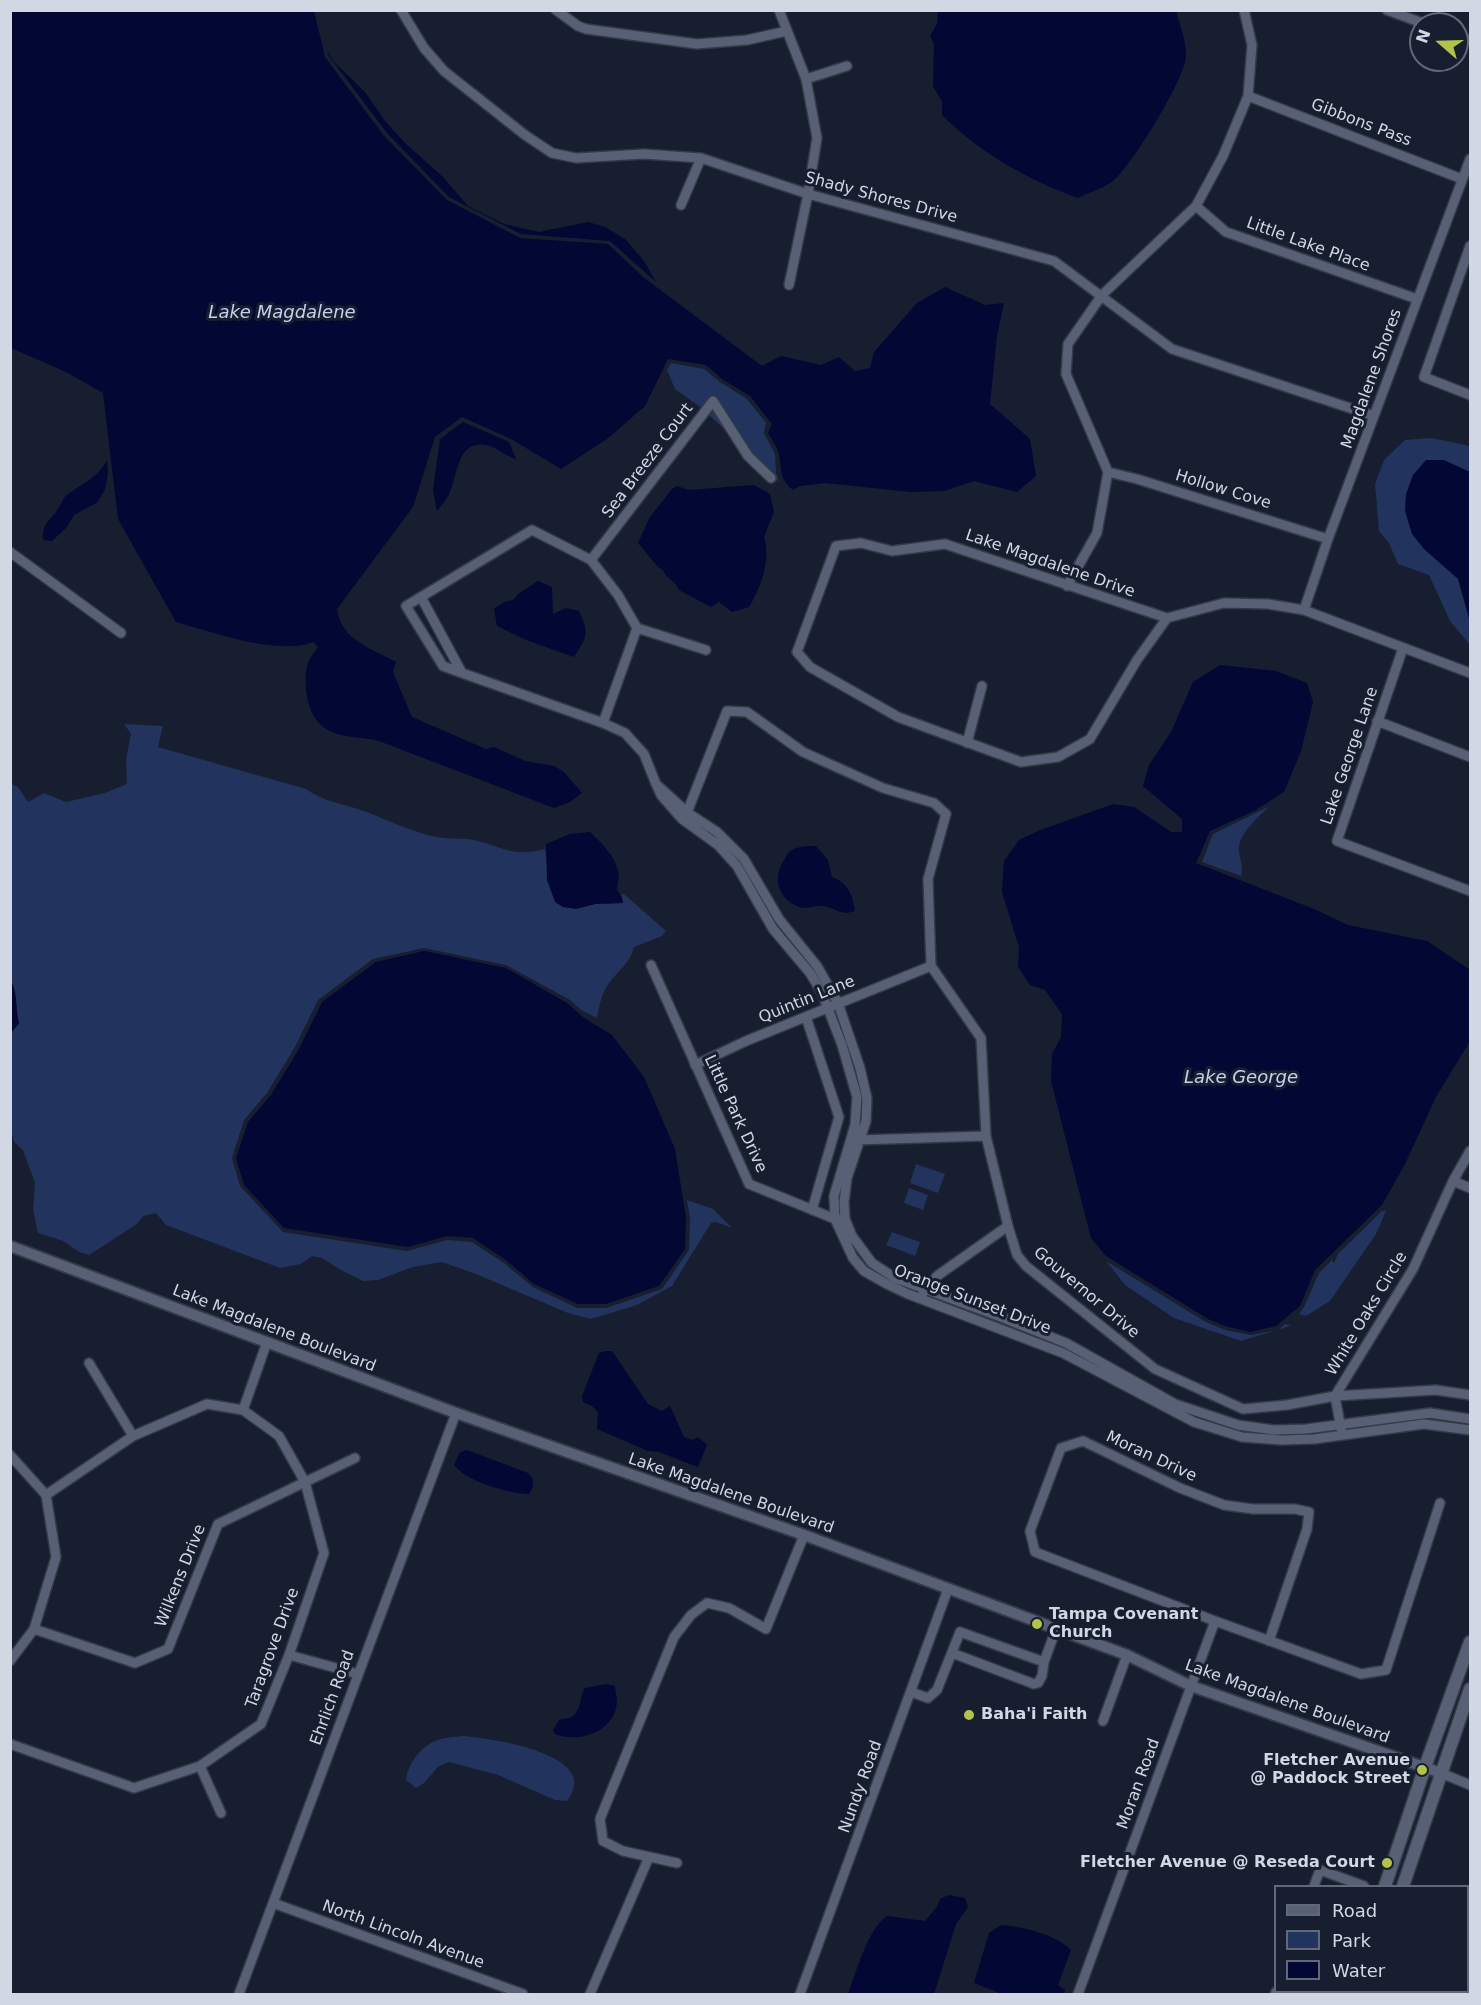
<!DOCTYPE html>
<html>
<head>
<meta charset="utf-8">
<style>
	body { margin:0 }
	#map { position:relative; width:1481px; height:2005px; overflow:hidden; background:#161e2f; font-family:"DejaVu Sans",sans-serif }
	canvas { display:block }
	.frame { position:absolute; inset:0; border:12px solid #d1d7e3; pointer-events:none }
	.legend { position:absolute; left:1274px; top:1885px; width:195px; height:108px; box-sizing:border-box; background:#161e2f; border:2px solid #616877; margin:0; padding:8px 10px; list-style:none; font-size:18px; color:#d1d7e3 }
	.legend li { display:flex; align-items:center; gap:12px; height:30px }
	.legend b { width:30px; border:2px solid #616877 }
	.north { position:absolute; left:1409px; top:12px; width:60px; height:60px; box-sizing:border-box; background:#161e2f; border:2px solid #616877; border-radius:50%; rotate:290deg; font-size:16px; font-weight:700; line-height:24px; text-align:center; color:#d1d7e3 }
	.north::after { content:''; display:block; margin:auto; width:21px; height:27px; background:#b2c34c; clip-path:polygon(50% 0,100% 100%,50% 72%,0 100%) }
</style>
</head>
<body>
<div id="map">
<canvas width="1481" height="2005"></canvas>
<div class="frame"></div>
<ul class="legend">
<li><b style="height:8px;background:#576074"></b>Road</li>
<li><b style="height:16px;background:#22335e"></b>Park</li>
<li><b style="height:16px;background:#020733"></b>Water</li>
</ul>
<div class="north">N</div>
</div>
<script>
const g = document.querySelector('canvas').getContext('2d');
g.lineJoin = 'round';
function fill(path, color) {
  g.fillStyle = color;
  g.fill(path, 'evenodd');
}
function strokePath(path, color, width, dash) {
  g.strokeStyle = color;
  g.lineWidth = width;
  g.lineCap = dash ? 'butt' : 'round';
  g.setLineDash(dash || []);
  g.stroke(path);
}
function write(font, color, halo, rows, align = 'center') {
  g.font = font + ' "DejaVu Sans",sans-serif';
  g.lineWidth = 6;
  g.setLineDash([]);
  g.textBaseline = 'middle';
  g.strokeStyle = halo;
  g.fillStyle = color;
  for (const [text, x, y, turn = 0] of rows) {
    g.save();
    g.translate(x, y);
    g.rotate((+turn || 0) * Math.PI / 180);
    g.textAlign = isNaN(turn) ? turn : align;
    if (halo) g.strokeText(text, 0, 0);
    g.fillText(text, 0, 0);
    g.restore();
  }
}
fill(new Path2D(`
	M671,363L704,369L720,382L747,399L766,423L764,433L775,454L776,473L779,481L766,477L732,436L700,407L675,389L667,370Z
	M1431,438L1466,445L1470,447V645L1450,621L1429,575L1398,564L1389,543L1379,531L1375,484L1384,460L1405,440Z
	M124,724L163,726L158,747L306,789C322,801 340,803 358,809C384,818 409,831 436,837C450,840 465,837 478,841C507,849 514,857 545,849L548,873L547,881L576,909L595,904L623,903L621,895L624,894L666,931L662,936L634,947C630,964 616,972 607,986C601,996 599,1007 597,1018L581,1010L570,1000L506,965L424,948L373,959L318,1000L295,1047L267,1093L244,1120L232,1158L240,1186L283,1232L407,1251L447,1240L472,1242L504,1263L533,1287L577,1308H606L662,1289L689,1250L690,1218L687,1200L713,1209L732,1228L716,1222L711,1223L672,1286L637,1305L591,1319L568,1313L476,1274L442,1262L413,1267L378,1280L363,1281L339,1269L322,1258L312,1256L301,1264L280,1268L166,1225L156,1213L143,1216L137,1224L89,1255L79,1252L63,1241L38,1233L33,1209L35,1183L23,1150L14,1142L11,1129V1033L19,1023C15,1008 18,994 11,981V784L18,787L28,802L44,793L66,802L105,793L127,784L126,759L131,734Z
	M1268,807C1258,818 1237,835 1239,851C1240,860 1244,867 1241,876L1202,862L1213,834Z
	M916,1164L945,1174L938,1193L910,1183Z
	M909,1188L928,1195L923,1210L904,1203Z
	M1382,1211H1386L1376,1234L1330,1301L1306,1316L1299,1314L1304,1307L1319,1273L1332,1260L1334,1263L1338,1254Z
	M892,1232L920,1242L915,1256L886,1245Z
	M1106,1261L1206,1322L1225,1330L1251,1335L1278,1330L1285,1324L1291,1325L1287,1327L1241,1341L1174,1318L1125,1285Z
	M463,1736C489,1738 605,1754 567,1801L555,1800L498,1775L449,1762L439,1766L424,1783L416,1788L406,1780C408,1763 422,1745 438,1740C446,1737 455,1737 463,1736Z`), '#22335e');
fill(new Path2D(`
	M11,10L314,11L325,57L384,136L447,200L520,238L608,244L643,277L762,366L781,356L821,365L839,357L855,371L870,368L874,352L917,303L945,287L985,305L1004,303L997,336L990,404L1030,439L1036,476L1017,492L974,481L944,491L911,492L825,483L800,486L793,490C779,479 782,470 779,455C778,448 772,440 768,433L772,424L750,396L722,379L706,365L668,359L645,406L607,439L561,469L511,439L462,417L435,437L413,507L337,609C342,641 371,648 396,662L393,672L412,717L486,749L494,747L525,761L554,766L564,772L582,793L570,802L554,808L379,741C362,736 341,739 325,728C307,718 302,681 308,663C310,657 315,652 318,647L313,642C279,656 212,632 176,622L118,519L103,393L66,372L11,348Z
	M938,11H1176C1180,25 1186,41 1186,56C1185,79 1133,163 1115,179C1106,188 1089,192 1078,198C1028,180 980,153 942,115V102L933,86L934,44L930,36L937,24Z
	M327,50L334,62L365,92L385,121L405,143L443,177L468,206L504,224L539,232L588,222L605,227L625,239L644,261L656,282L610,241L521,234L449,197L387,133L329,56Z
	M463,422L509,442L516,459C505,456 497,447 486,445C456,439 458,478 448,496C445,501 441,506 437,511L433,490L440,439Z
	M1426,460H1444L1470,472V622L1458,579L1424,549L1412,534L1405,511L1406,494L1413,475Z
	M107,461L108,473L105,489L98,502L74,515L66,528L52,541L43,540C42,522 51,521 59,507C62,503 63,498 67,495C84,482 94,481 107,461Z
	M754,485L770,494L774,512L764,537C771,559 761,588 749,607L732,612L719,602L711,607L679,590C676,580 666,580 663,570L658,567L638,543L650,517L672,489L677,486L689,490Z
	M538,581L552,587L553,614L566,608L579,611C590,635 587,636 574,657L526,640L497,626L494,609L504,602L513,600L518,594Z
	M1220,665L1276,671L1307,683L1313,702L1301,751L1284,792L1254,811L1210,831L1196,863L1314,909L1348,925L1427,941L1470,970V1041L1436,1097L1404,1166L1382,1205L1315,1270L1300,1306L1276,1326L1250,1332L1225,1326L1208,1319L1106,1256L1091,1238L1051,1081L1052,1054L1061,1037L1062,1014L1045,990L1030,985L1018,967L1019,947L1002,892L1004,861L1019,840L1038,831L1113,804L1134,807L1171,832H1182V819L1143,786L1149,765L1171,732L1193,682Z
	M590,832C601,843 615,855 618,871C620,876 617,884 617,890L622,897L623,903L595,904L576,909L563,907L555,902L547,880L546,844L570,834Z
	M816,846L828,860L832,877C848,883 853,895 855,911C841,916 837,909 824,906C815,904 807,911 797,906C777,897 773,878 784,860C786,857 787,854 789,852C796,846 808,846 816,846Z
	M424,951L506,968L567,1003L584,1018L612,1035L644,1077L675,1149L686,1218L685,1249L659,1286L606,1304H578L534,1284L506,1260L473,1238L447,1236L408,1247L284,1228L244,1185L236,1158L248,1122L271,1095L299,1049L322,1002L376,962Z
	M11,981C18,994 15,1008 19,1023L11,1033Z
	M605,1351H612L648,1404L662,1411L670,1406L684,1437L692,1440L698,1437L707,1445L698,1467L659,1452L648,1451L597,1429L598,1412L592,1406L583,1402L582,1396L599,1353Z
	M467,1450L528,1473L533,1479V1487L529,1494C508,1493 467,1482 454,1465L460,1452Z
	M607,1684L615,1686C615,1691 617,1696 617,1701C616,1731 579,1744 555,1734L553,1730L559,1720C564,1718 569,1719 573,1716C582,1709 579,1697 585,1688Z
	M949,1895L965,1898L968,1907L956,1924L934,1994H848C857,1971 867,1930 887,1916L925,1921L937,1907L940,1899Z
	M1001,1925C1021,1926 1057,1935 1071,1950L1058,1985L1065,1990L1064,1994H1002L974,1983L989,1933Z`), '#020733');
const minor = new Path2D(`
	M401,10L424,48L444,71L525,135L552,153L576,158L644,154L701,158L808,194L1054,261L1172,349L1374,416
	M556,10L578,26L586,29L697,44L747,40L787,31
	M779,10L806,79L817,138L808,194L789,285
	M1387,10L1425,24
	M1457,36L1470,40
	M806,79L847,66
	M1248,96L1462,179
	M681,205L701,158
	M1196,206L1226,232L1417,299
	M1470,246L1424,377L1470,395
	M1108,472L1137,479L1328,539
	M10,552L121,633
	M591,560L713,401L748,456L771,478
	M1067,586L1097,533L1108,472L1066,374L1068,344L1102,295L1196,206L1223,156L1248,96L1252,45L1244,10
	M421,597L462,673L443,666L406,606L532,530L591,560L618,595L637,628L706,650
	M1304,610L1328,539L1470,159
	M1167,618L1137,660L1090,739L1058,757L1021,762L898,717L810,667L797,652L836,546L861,543L892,551L945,544L1167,618L1224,603L1268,604L1304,610L1470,673
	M1403,648L1337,841L1470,891
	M462,673L603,723L625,733L644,754L656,784
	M1377,721L1470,757
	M603,723L637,628
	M967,743L982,686
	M686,815L727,711L747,712L803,752L883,788L934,803L946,814L928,879L931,966L981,1038L986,1136L1008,1226L1017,1255L1026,1266L1155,1369L1243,1409L1287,1405L1335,1396L1436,1390L1470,1395
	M651,965L749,1184L835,1219H839
	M806,1017L839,1117L812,1210
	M695,1065L746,1041L931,966
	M857,1140L986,1136
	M1453,1181L1470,1188
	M923,1293L937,1276L1008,1226
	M89,1363L133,1436
	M1335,1396L1413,1269L1453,1181L1470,1151
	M1335,1396L1341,1429
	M243,1410L267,1342
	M1470,1419L1430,1413L1306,1429L1274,1430L1238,1425L1175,1404L1066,1343L1001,1317L895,1278L872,1263L852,1236L845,1219L844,1202L847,1178L866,1121L867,1098L860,1068L838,1003L817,966L779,919L744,859L717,832L688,813L656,784L661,795L682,819L718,845L737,866L773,929L810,973L822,993L842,1045L857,1097L855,1125L834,1196L835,1219L853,1258L864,1271L887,1284L908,1294L1063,1353L1194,1422L1242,1437L1281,1440L1314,1439L1424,1424L1470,1430
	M10,1455L46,1495L56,1557L34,1629L10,1661
	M34,1629L135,1663L168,1649L218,1524L355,1458
	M1269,1641L1307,1529L1309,1512L1295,1509H1253L1224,1505L1180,1488L1083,1441L1061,1448L1030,1531L1035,1552L1215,1621L1361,1674L1386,1670L1440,1503
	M952,1653L1034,1684L1038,1683L1042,1676L1044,1662L1056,1629
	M289,1655L358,1674
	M911,1692L928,1698L937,1690L960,1632L1044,1662
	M1103,1721L1127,1655
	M10,1744L134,1788L200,1766L261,1724L289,1655L324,1553L305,1482L279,1436L243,1410L207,1404L133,1436L46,1495
	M200,1766L221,1813
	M1441,1773L1470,1785
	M677,1863L623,1851L603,1841L600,1819L674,1637L691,1615L707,1603L729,1608L766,1629L804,1535
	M1314,1886L1320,1870L1364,1886
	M273,1903L523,1994
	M1468,1973L1470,1958
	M239,1994L456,1413
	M590,1994L649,1857
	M800,1994L948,1589
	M1078,1994L1215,1621
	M1275,1994L1276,1992
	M1464,1994V1992`);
const tertiary = new Path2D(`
	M10,1246L456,1413L804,1535L1127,1655L1191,1686L1441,1773`);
const secondary = new Path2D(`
	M1385,1886L1425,1767L1470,1642
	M1403,1886L1470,1689
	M1349,1994L1350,1992
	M1366,1994L1367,1992`);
strokePath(minor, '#343947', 12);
strokePath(tertiary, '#343947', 14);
strokePath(secondary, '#343947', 15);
strokePath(minor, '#576074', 9);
strokePath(tertiary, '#576074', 10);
strokePath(secondary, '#576074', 12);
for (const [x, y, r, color] of [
	[1037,1624,6,"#b2c34c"],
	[969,1715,6,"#b2c34c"],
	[1422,1770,6,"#b2c34c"],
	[1387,1863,6,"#b2c34c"]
]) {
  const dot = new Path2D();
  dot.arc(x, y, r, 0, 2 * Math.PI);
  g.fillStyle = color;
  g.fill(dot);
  strokePath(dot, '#161e2f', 2);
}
write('16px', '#d1d7e3', '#161e2f', [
	["Gibbons Pass",1361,123,21],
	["Shady Shores Drive",881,198,15],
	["Little Lake Place",1308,245,20],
	["Magdalene Shores",1372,379,-70],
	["Sea Breeze Court",648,461,-53],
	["Hollow Cove",1223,490,17],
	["Lake Magdalene Drive",1050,564,19],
	["Lake George Lane",1350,756,-71],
	["Quintin Lane",807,1000,-22],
	["Little Park Drive",735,1114,65],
	["Gouvernor Drive",1086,1293,40],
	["Orange Sunset Drive",972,1300,21],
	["White Oaks Circle",1367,1314,-59],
	["Lake Magdalene Boulevard",274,1329,21],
	["Moran Drive",1151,1457,25],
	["Lake Magdalene Boulevard",731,1494,19],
	["Wilkens Drive",181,1576,-68],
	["Taragrove Drive",273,1648,-70],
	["Ehrlich Road",333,1698,-70],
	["Lake Magdalene Boulevard",1287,1702,20],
	["Moran Road",1139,1784,-70],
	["Nundy Road",861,1787,-70],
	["North Lincoln Avenue",403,1935,20]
]);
write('bold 16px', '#d1d7e3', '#161e2f', [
	["Tampa Covenant",1049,1615],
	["Church",1049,1633],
	["Baha'i Faith",981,1715],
	["Fletcher Avenue",1410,1761,"right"],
	["@ Paddock Street",1410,1779,"right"],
	["Fletcher Avenue @ Reseda Court",1375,1863,"right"]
], 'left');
write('italic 18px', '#c3d1f0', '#161e2f', [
	["Lake Magdalene",282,313],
	["Lake George",1241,1078]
]);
</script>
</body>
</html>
